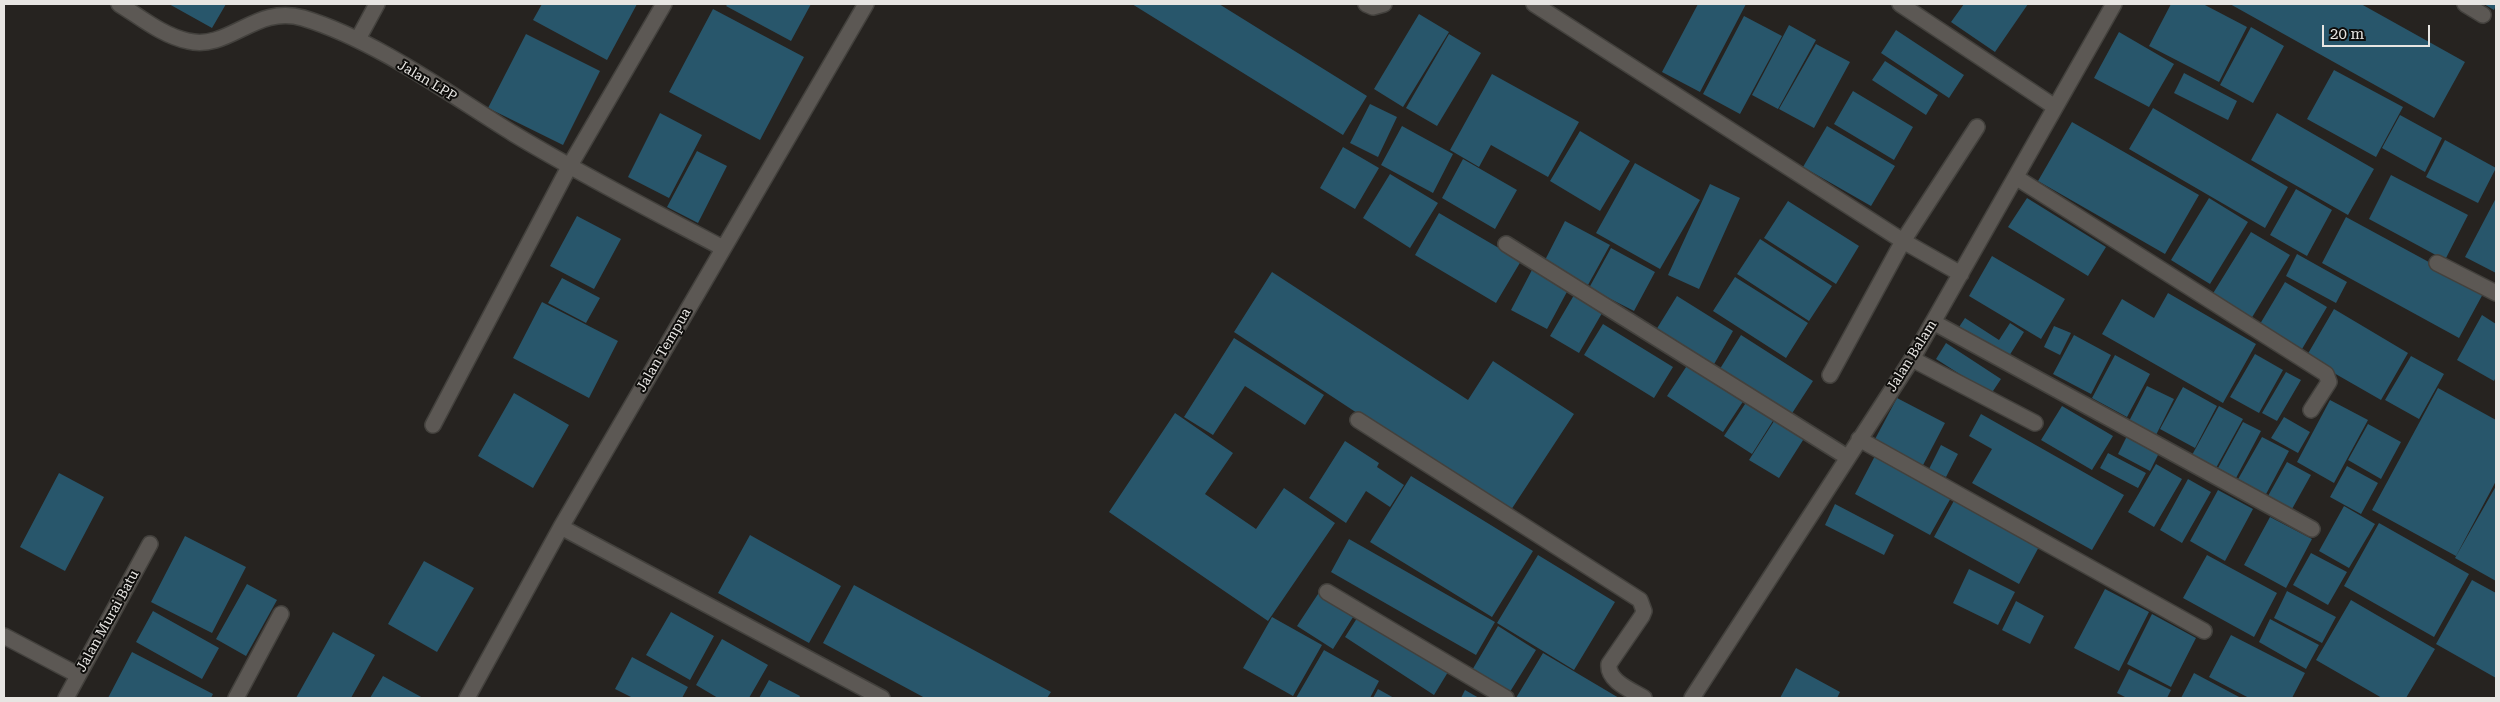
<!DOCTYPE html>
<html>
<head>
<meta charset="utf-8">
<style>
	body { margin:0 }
	#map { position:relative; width:2500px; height:702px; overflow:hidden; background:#262320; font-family:"Roboto Serif",serif }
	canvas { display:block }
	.frame { position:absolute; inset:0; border:5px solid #e7e5e2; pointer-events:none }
	.scale { position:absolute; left:2322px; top:25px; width:108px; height:22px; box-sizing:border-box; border:2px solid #e7e5e2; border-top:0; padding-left:6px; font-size:15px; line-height:18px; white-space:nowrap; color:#e7e5e2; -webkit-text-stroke:4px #0e0d0b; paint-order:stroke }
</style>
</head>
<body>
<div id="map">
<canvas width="2500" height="702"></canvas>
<div class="frame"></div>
<div class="scale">20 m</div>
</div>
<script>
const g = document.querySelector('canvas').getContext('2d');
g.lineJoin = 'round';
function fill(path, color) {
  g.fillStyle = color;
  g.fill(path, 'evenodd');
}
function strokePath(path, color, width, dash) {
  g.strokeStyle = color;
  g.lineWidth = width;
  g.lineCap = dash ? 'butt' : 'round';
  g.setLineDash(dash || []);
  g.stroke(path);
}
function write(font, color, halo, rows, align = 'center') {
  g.font = font + ' "Roboto Serif",serif';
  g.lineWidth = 4;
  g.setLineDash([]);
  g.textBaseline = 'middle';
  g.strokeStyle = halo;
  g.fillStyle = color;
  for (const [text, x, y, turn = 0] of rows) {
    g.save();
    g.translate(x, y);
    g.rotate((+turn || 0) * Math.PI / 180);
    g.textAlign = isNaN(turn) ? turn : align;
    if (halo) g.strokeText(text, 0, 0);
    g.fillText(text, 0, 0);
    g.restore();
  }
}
fill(new Path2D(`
	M169,4H226L212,28Z
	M542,4H637L607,60L533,20Z
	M728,4H811L791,41L726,6Z
	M1132,4H1219L1367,96L1343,135Z
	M1698,4H1746L1700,92L1662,72Z
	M1964,4H2028L1995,52L1951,22Z
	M2171,4H2203L2247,27L2219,82L2149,46Z
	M2230,4H2361L2465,62L2434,118Z
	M2484,4H2496V5L2494,10Z
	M713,9L804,57L760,140L669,92Z
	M1419,14L1449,32L1403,107L1374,89Z
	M1744,16L1782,36L1740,114L1703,94Z
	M1789,25L1816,40L1778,109L1752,95Z
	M2251,27L2284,46L2253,103L2220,85Z
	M1896,30L1964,75L1949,98L1881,53Z
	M2119,32L2174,64L2149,107L2094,78Z
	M526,34L600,71L563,145L488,108Z
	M1449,34L1481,53L1437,126L1406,108Z
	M1816,44L1850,62L1814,128L1779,109Z
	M1885,61L1938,95L1926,115L1872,80Z
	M2334,70L2403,107L2376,157L2307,119Z
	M2184,73L2237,101L2228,120L2174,93Z
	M1492,74L1579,122L1548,177L1491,145L1479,167L1450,150Z
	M1853,91L1913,127L1894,160L1834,124Z
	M1370,104L1397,117L1378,157L1350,143Z
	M2153,108L2288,187L2265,228L2129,149Z
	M660,113L702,135L669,198L628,177Z
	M2277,113L2374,169L2348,215L2251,160Z
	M2400,115L2442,138L2425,172L2382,148Z
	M2072,122L2199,195L2165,254L2038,181Z
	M1402,126L1453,154L1433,193L1381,165Z
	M1827,126L1895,166L1871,206L1803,167Z
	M1580,131L1630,161L1600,211L1550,181Z
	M2445,140L2496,168L2478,203L2426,177Z
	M1343,147L1379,168L1355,209L1320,188Z
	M697,151L727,166L698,223L667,207Z
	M1463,159L1517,190L1495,229L1442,198Z
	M1635,163L1700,200L1660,269L1596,233Z
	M1390,174L1438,203L1410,248L1363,218Z
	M2391,175L2468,215L2445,260L2369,219Z
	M1710,184L1740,198L1699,289L1668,275Z
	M2296,189L2332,210L2307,256L2270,235Z
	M2027,198L2106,247L2088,276L2008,227Z
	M2209,198L2248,222L2210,284L2171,260Z
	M2496,198V273L2465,257Z
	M1788,201L1859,246L1836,284L1764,238Z
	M1439,213L1521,261L1496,303L1415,255Z
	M577,216L621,239L594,289L550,266Z
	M2346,217L2484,292L2459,338L2322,263Z
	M1565,221L1610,245L1588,285L1544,262Z
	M2251,232L2290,255L2251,319L2212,295Z
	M1760,239L1832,286L1809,321L1737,274Z
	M1611,248L1655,272L1634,311L1589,288Z
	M2297,254L2347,282L2336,303L2286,276Z
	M1992,256L2065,299L2041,339L1969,296Z
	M1533,268L1569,288L1547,329L1511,310Z
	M1272,272L1468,400L1493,361L1574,414L1509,513L1234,332Z
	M1735,277L1808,323L1786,358L1713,311Z
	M562,278L600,298L586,323L548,303Z
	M2285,282L2327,307L2302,349L2260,324Z
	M1577,290L1605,308L1579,353L1550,336Z
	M2168,293L2256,344L2223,403L2102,334L2122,299L2154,318Z
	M1677,296L1733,331L1713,366L1656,330Z
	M542,302L618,341L589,398L513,358Z
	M2334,309L2408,353L2381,400L2306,357Z
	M2482,315L2496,324V377L2494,381L2457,360Z
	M1965,318L1999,340L2010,323L2024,332L2006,361L1957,330Z
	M1603,324L1673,367L1654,398L1584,355Z
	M2054,326L2071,333L2060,355L2044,347Z
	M1741,335L1813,381L1789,418L1718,372Z
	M2074,335L2111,355L2091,394L2053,374Z
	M1234,338L1324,395L1305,425L1245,386L1213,435L1184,417Z
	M1946,343L2001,379L1991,394L1936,359Z
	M2255,354L2283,370L2259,413L2230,397Z
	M2115,355L2150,374L2127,417L2092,398Z
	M2411,356L2444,374L2419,419L2385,400Z
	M1690,361L1746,397L1723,432L1667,396Z
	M2286,372L2301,380L2277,421L2262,413Z
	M2147,386L2174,399L2154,439L2127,425Z
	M2183,387L2217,406L2195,448L2160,429Z
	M2438,388L2496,420V481L2456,556L2372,510Z
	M514,393L569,425L533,488L478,456Z
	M1749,398L1776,416L1752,454L1724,436Z
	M1897,398L1945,423L1922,467L1874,441Z
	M2330,400L2368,420L2334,483L2297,462Z
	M2062,406L2113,436L2092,470L2041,440Z
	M2219,406L2243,419L2216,468L2192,455Z
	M1175,413L1233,453L1205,494L1256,529L1284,488L1335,523L1268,621L1109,512Z
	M1981,414L2124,495L2092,550L1972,483L1992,449L1969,436Z
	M2284,417L2310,432L2298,453L2271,438Z
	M1776,418L1805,437L1779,478L1749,460Z
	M2243,422L2261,431L2236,478L2218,468Z
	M2368,424L2401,442L2381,479L2348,460Z
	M2128,434L2160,451L2150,471L2118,454Z
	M2262,437L2289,451L2265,496L2237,481Z
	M1345,441L1379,463L1377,467L1404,485L1390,507L1366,491L1346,523L1309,498Z
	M1941,445L1958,454L1946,477L1929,469Z
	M2108,453L2146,473L2138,488L2100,468Z
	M1876,454L1952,496L1930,535L1855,494Z
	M2287,462L2311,475L2292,509L2268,496Z
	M2156,464L2182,479L2154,527L2128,512Z
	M2347,466L2378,483L2361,514L2330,497Z
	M59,473L104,497L65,571L20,547Z
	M1411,476L1533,551L1492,617L1370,542Z
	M2188,479L2211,492L2182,543L2160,530Z
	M2496,486V581L2455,558Z
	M2218,490L2253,509L2225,561L2190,541Z
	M1956,497L2041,543L2019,584L1934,537Z
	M1835,504L1894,535L1884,555L1825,525Z
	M2344,506L2375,524L2349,568L2319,551Z
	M2270,517L2312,539L2286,588L2244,565Z
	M2379,523L2469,574L2434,637L2344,586Z
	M750,535L841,586L809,643L718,593Z
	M185,536L246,567L212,633L151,602Z
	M1349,539L1495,622L1476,655L1331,572Z
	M2311,553L2347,572L2328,605L2293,585Z
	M1538,555L1615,602L1574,670L1497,623Z
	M2207,555L2277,593L2254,637L2183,598Z
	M424,561L474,588L437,652L388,624Z
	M1969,569L2015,592L1998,625L1953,603Z
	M2472,580L2496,593V678L2436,644Z
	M247,584L277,600L246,656L216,639Z
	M854,585L1051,692L1047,698H925L823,643Z
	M2105,589L2149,612L2119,671L2074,648Z
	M1320,591L1355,614L1333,649L1297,626Z
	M2287,591L2336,617L2322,643L2274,618Z
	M2351,600L2435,649L2406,698H2382L2316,660Z
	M2016,601L2044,616L2030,644L2002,630Z
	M153,611L219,648L202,679L136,642Z
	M671,612L714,636L690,680L646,655Z
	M2152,614L2196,638L2171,687L2127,664Z
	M1359,615L1448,672L1434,695L1345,637Z
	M1272,617L1322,645L1293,696L1243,668Z
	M2270,619L2319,645L2306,669L2259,642Z
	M1498,626L1536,650L1508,695L1471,672Z
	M333,632L375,655L351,698H296Z
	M2231,635L2305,673L2292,698H2249L2209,677Z
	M722,639L768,665L749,698H718L696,685Z
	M1324,650L1379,681L1370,698H1296Z
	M132,652L213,694L211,698H108Z
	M1543,653L1619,698H1516Z
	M632,657L688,687L682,698H633L615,689Z
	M1796,668L1840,692L1837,698H1780Z
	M2129,669L2171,690L2167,698H2127L2117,693Z
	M2194,673L2241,698H2181Z
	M383,676L423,698H370Z
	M769,680L800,696L799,698H759Z
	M1378,689L1394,698H1373Z
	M1465,690L1479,698H1461Z`), '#28566b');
const lane = new Path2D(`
	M1912,359L2035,423
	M1358,420L1640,600L1644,611L1642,616L1609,664C1607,681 1631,690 1644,698
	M1327,592L1506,698`);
const street = new Path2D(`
	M119,4C140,17 163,36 188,41C229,51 256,4 303,18C376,40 449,94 514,134C582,175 653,211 723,248
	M1366,4L1373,7L1384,4
	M1534,4L1903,241L1961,274
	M1900,4L2055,107
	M2465,4L2483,15
	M358,39L377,4
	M2017,178L2326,374L2329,382L2311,410
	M1506,244L1847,457
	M2437,263L2496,293
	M1933,322L2312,529
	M1830,375L1903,241L1977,127
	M433,425L569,167L664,4
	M1859,439L2204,631
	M561,527L882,698
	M4,636L78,675
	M66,698L150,544
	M236,698L281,614
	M467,698L561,527L866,4
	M1692,698L1912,359L2114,4`);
strokePath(lane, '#43413d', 18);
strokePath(street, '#43413d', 18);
strokePath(lane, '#5c5854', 15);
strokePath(street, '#5c5854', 15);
write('14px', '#e7e5e2', '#0e0d0b', [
	["Jalan LPP",427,81,31],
	["Jalan Tempua",664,350,-60],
	["Jalan Balam",1912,356,-58],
	["Jalan Murai Batu",108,621,-61]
]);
</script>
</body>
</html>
